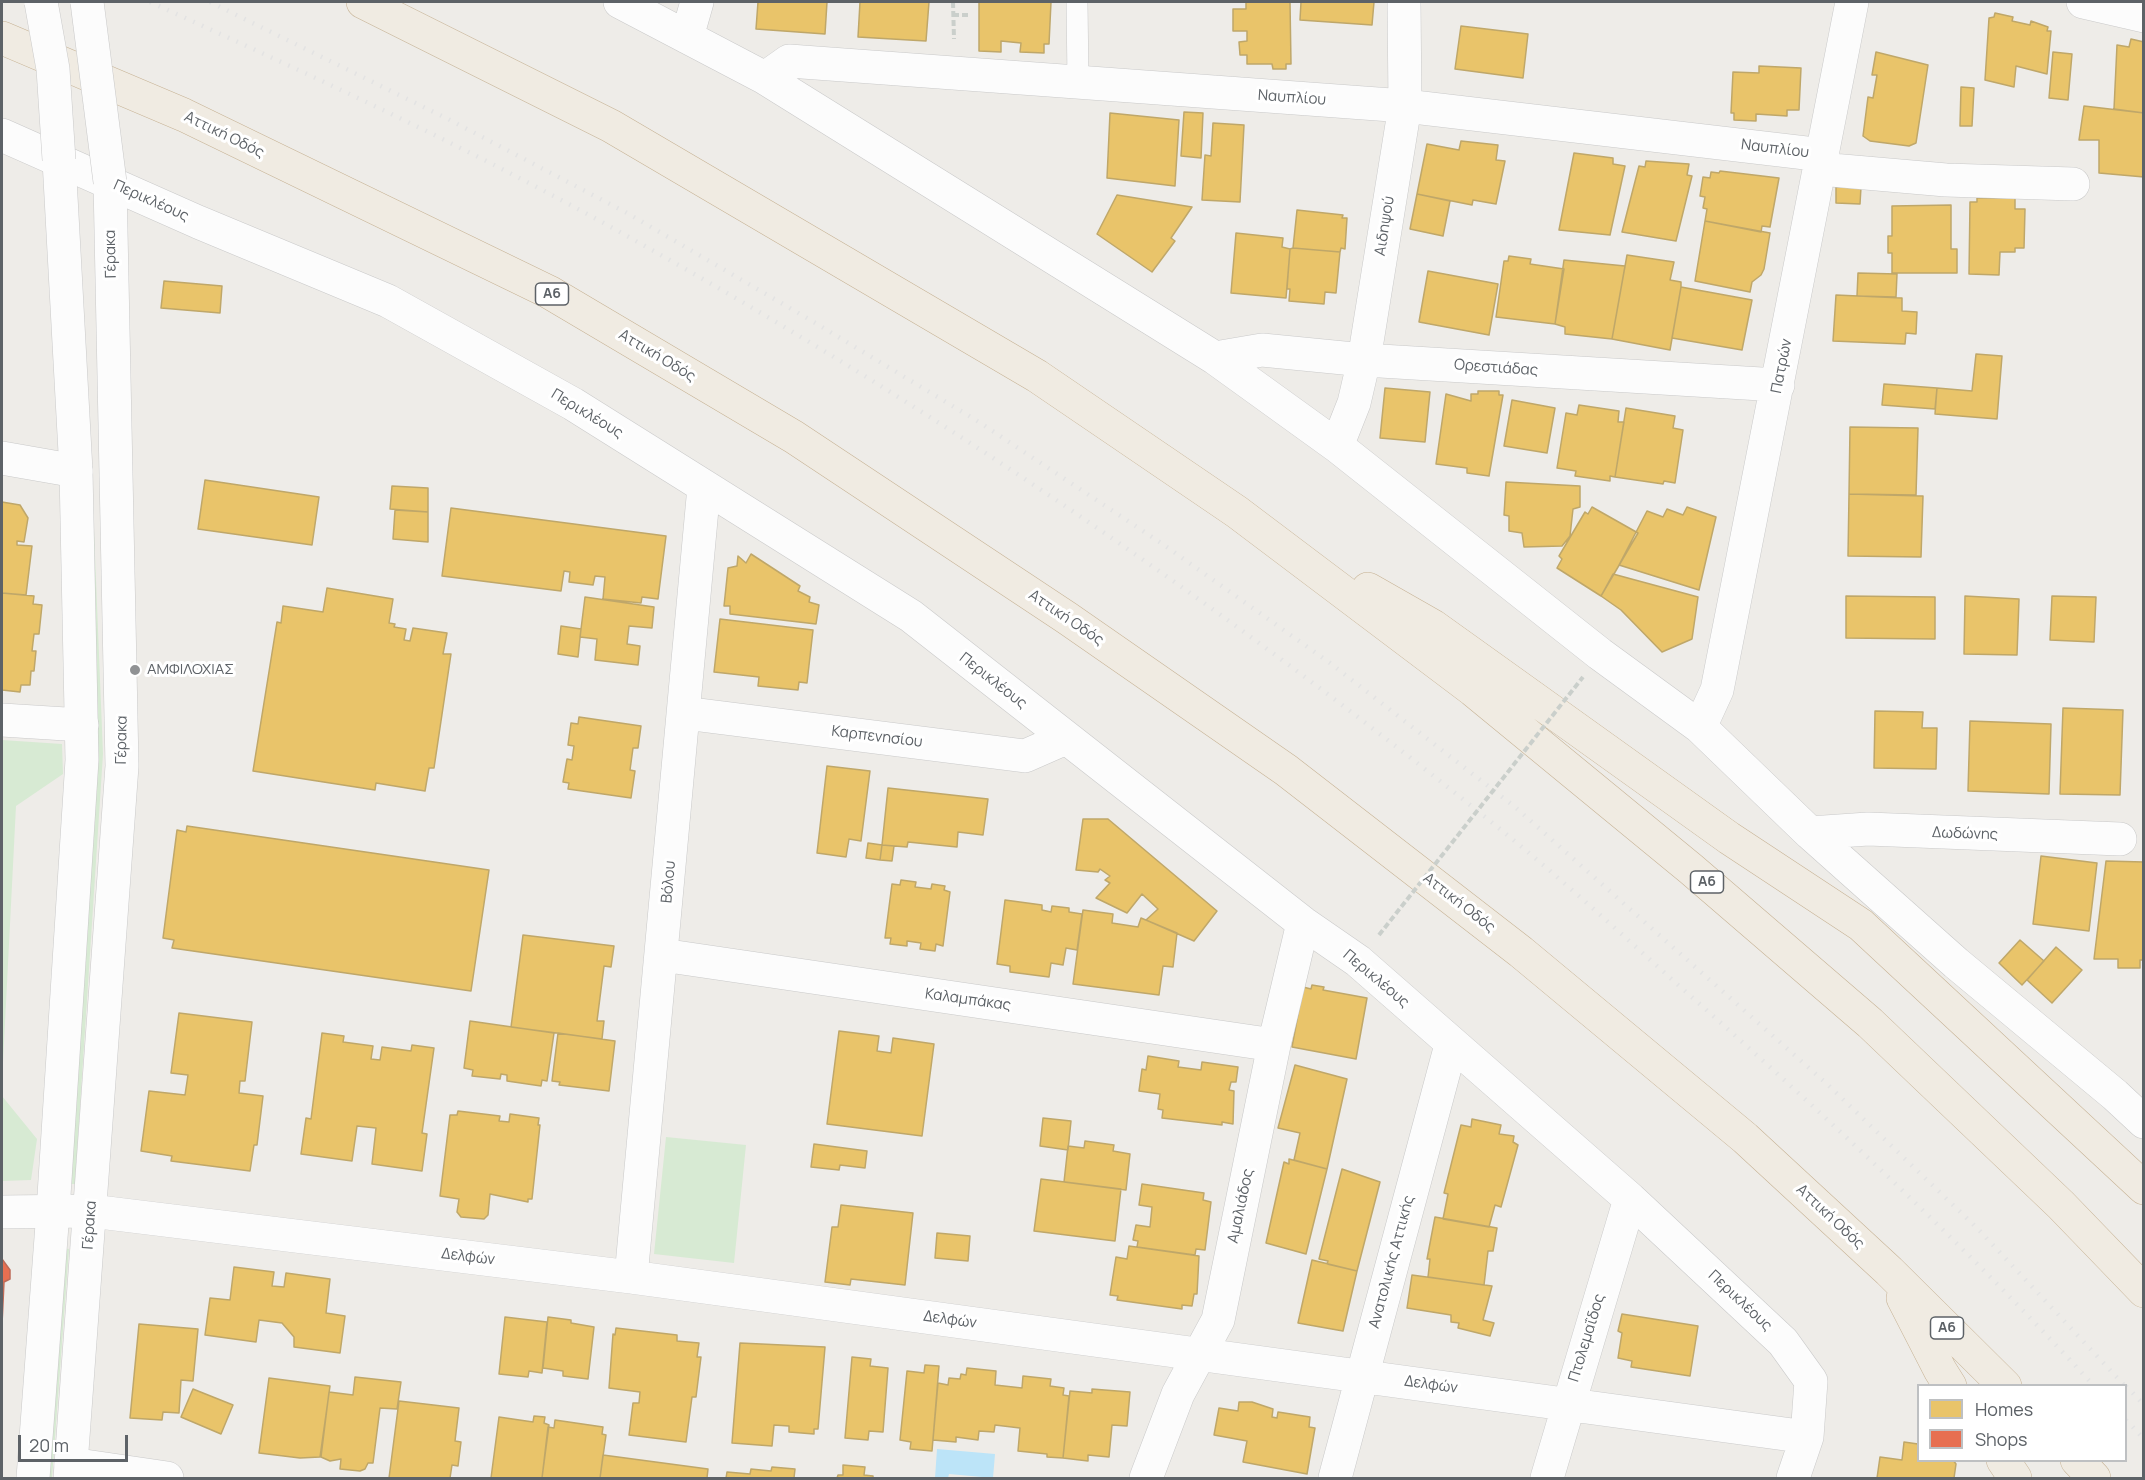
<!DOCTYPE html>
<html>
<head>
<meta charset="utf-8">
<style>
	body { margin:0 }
	#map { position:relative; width:2145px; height:1480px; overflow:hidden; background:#eeece8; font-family:Manrope,sans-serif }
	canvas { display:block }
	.frame { position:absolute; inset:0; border:3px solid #5d6267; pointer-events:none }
	.legend { position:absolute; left:1917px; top:1384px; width:210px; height:78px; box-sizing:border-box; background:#fff; border:2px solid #bec0c2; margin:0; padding:8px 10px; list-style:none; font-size:18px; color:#5d6267 }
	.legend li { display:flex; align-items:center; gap:12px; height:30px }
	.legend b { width:30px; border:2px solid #bec0c2 }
	.scale { position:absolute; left:18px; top:1435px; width:110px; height:27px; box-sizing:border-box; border:3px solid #5d6267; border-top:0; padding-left:8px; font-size:18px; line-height:21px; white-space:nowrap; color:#5d6267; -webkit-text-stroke:4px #fff; paint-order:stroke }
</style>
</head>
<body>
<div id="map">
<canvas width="2145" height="1480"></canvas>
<div class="frame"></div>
<ul class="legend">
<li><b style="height:16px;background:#e9c46a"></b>Homes</li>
<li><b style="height:16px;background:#e76f51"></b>Shops</li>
</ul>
<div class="scale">20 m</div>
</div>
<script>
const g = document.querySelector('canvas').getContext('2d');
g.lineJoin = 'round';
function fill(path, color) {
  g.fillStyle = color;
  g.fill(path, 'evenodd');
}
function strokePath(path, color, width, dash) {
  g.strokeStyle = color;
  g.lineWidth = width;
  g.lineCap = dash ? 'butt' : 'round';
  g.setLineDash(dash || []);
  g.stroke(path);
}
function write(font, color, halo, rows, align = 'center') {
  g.font = font + ' Manrope,sans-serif';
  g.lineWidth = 6;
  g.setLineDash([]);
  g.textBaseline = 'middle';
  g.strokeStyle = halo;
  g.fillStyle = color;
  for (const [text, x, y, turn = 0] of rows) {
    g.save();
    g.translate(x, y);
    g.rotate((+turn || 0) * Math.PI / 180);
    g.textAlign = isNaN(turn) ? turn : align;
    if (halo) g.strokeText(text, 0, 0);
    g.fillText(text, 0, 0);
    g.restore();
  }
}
fill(new Path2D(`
	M91,456L103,754L75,1184H68Z
	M2,740L62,744L63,774L16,806L2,1082Z
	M2,1096L37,1139L31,1180L2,1181Z
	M666,1137L746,1145L734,1263L654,1254Z
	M64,1248L69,1249L52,1478H47Z`), '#d7ead3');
fill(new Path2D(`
	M937,1449L995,1454L993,1478L949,1474L948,1478H935Z`), '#bce4f8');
const homes = new Path2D(`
	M758,2H827L825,34L756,29Z
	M860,2H929L926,41L858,37Z
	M979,2H1051L1049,44H1044V53L1020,52L1021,43L1001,41V52L979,51Z
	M1246,2H1290L1291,64H1286V69H1273L1272,64H1247V55H1240L1239,42L1247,41V31H1233V9H1246Z
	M1301,2H1374L1372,25L1300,20Z
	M1995,13L2013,17L2012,21L2030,25L2031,21L2048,27L2047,31H2051L2047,74L2016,66L2014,87L1985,80L1989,18L1994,17Z
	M1461,26L1528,34L1523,78L1455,69Z
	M2131,39L2144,42V113L2114,109L2117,45L2129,47Z
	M1876,52L1928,65L1916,143L1909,146L1870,141L1863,136L1868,97L1873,98L1877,75H1872Z
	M2053,52L2072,54L2068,100L2049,98Z
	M1759,66L1801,68L1799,110H1787V116L1756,114V121L1734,120V113H1731L1733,72L1759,73Z
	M1961,87L1974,88L1972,126H1960Z
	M2084,106L2144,113V177L2099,173V140H2079Z
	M1184,112L1203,113L1201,158L1181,156Z
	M1110,113L1179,120L1175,186L1107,178Z
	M1213,123L1244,125L1240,202L1202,200L1205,155L1211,156Z
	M1461,141L1498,145L1496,160L1505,161L1496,204L1473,200L1472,205L1417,194L1427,144L1459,150Z
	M1574,153L1613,158V164L1625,166L1610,235L1559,230Z
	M1646,161L1689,164L1687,175L1692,176L1676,241L1622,232L1639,166L1645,167Z
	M1720,171L1779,178L1770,227L1762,226L1761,232L1705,221L1707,209L1703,208L1705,197L1700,196L1703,177L1710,178L1711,172L1719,173Z
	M1836,187H1861L1860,204L1836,203Z
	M1417,194L1450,201L1443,236L1410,229Z
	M1117,195L1192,207L1171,238L1175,241L1152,272L1097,234Z
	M1977,198H2015V209H2025L2024,248H2015V252H2000L1999,275L1969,274L1970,202H1977Z
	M1951,205V249H1957V273H1892V253H1888V236H1892V206Z
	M1297,210L1343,215L1342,218H1347L1345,249L1341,248L1340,252L1293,248Z
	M1705,221L1770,233L1764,269L1761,275L1752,282L1750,292L1695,281Z
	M1236,233L1283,238L1282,247L1290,249L1286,298L1231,293Z
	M1293,248L1340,252L1336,293L1325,292L1324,304L1289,301L1290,289H1287L1290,249Z
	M1627,255L1674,262L1670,280L1681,282V287L1670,350L1612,339Z
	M1509,256L1531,259L1530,264L1564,269L1555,324L1496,317L1504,261H1508Z
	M1564,260L1625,266L1612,339L1565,334V327L1555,324Z
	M1428,271L1498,284L1489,335L1419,322Z
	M1858,273L1897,274L1896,297L1857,296Z
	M164,281L222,286L220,313L161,308Z
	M1681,287L1752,300L1742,350L1672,338Z
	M1836,295L1902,298V311L1917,312L1916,334L1906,333L1905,344L1833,341Z
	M1976,354L2002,356L1997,419L1935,414L1937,388L1972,391Z
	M1884,384L1937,388L1935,409L1882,405Z
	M1385,388L1430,392L1425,442L1380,438Z
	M1478,391H1499V395H1503L1489,476L1467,473V468L1436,464L1446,394L1471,401V394H1478Z
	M1512,400L1555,408L1547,453L1504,446Z
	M1579,405L1619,411L1618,422H1624L1615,477L1610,476V481L1575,476L1576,471L1557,468L1566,413L1577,415Z
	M1626,408L1675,416L1673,428L1683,430L1675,483L1664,481L1663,484L1615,477Z
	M1850,427L1918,428L1916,495L1849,494Z
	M205,480L319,497L312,545L198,529Z
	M1506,482L1580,486V507L1573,509L1570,536L1562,546L1524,547L1522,533L1509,531V516L1504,515Z
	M392,486L428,488V512L390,509Z
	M1849,494L1923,496L1921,557L1848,556Z
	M2,502L20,505L28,518L24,542L17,541V545L32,546L26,595L2,593Z
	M1592,507L1638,533L1601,596L1557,568L1562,559L1559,556L1585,512L1588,514Z
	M1687,507L1716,517L1699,590L1619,565L1647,511L1663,517L1667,509L1683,515Z
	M451,508L666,536L658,599L642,597L641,603L603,599L605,577L595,576L593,585L569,582L570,572L564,571L561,591L442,576Z
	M395,510L428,512V542L393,539Z
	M751,554L800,586L798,591L810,597L809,602L819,605L816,624L730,614V606H724L728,568L737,566L738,556L746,563Z
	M1613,574L1698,597L1692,639L1662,652L1621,610L1601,596Z
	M327,588L393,599L389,623L395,624L394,627L406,629L404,640L410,641L413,628L447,633L443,654H451L434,768H429L425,791L376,783L375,790L253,771L277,622L281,623L283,606L323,612Z
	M2,593L34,596L33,604L42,605L39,634H34L32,651H36L34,671H31L30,685H21L20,692L2,690Z
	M1846,596L1935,597V639L1846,638Z
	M1965,596L2019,599L2017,655L1964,654Z
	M2052,596L2096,597L2094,642L2050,640Z
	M585,597L654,607L652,628L629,626L627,644L640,646L638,665L595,660L597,639L580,637Z
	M720,619L813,630L807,683L799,682L798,690L758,686L759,677L714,672Z
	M561,626L581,629L578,657L558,654Z
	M2063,708L2123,710L2120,795L2060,794Z
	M1875,711L1923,712L1922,728H1937L1936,769L1874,768Z
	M579,717L641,726L638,748H633L630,770L635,771L631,798L568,789L569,783L563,782L567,759L572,760L574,746L568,745L571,723L578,724Z
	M1970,721L2051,724L2049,794L1968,791Z
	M827,766L870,771L861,841L849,839L846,857L817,853Z
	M888,788L988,799L983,835L958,832L957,847L908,842L907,847L882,845Z
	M1083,819H1108L1217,911L1194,941L1146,920L1158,909L1142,894L1127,913L1096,898L1110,883L1105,880L1110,876L1100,869L1098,872L1076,870Z
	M187,826L489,870L471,991L172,948L174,940L163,938L177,830L186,832Z
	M868,843L882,845L880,860L866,858Z
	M882,845L894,846L892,861L880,860Z
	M2041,856L2097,863L2089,931L2033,924Z
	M2106,861L2144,862V960H2140V968H2118V959H2094Z
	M901,880L916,882L915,887L931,889L932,884L945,886L944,890L950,892L943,946L936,944L935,951L920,949L921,943L907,941V946L890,944L891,938H885L892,884L900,885Z
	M1005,900L1042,905V910L1051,912L1052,906L1069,908V912L1082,914L1077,950L1066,948L1063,965L1051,963L1049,977L1010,972V966L997,964Z
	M1083,910L1113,914L1112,923L1138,927L1141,918L1177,933L1173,967L1163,966L1159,995L1073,984Z
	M523,935L614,946L611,967L604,966L597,1021H604L602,1039L511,1027Z
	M2020,940L2044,961L2022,985L1999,963Z
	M2056,947L2082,970L2052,1003L2027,980Z
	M1312,985L1324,987L1323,990L1367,998L1356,1059L1292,1047L1303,987L1311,989Z
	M179,1013L252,1022L245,1081H240L239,1093L263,1096L257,1145H254L250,1171L171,1161L172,1156L141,1151L149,1091L185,1095L188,1075L171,1073Z
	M470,1021L554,1033L547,1081L542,1080L541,1086L507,1081V1075L501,1074L500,1079L472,1076L473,1070L464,1068Z
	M839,1031L879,1036L877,1051L891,1053L893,1038L934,1044L922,1136L827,1124Z
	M322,1033L344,1036L343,1042L373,1046L371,1059L380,1060L382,1047L411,1051L412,1045L434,1048L422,1133L427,1134L422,1171L372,1164L376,1128L357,1126L352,1161L301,1154L306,1118L311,1119Z
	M558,1033L615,1041L609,1091L559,1085L560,1082L552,1081Z
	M1148,1056L1179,1061L1178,1067L1201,1070L1202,1062L1238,1067L1236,1082H1231L1229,1090L1234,1091L1233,1124L1222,1122V1125L1162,1118L1163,1110L1158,1109L1160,1094L1139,1091L1142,1069L1146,1070Z
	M1295,1065L1347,1079L1327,1169L1294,1160L1300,1133L1278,1128Z
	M458,1111L500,1116L499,1121L509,1122L510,1114L539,1118L538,1125H540L532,1199H528V1202L490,1194L488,1215L484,1219L461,1217L457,1212L459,1199L440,1196L450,1115H457Z
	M1043,1118L1071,1121L1068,1150L1040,1146Z
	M1472,1119L1501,1125L1499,1134L1514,1136L1513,1142L1518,1145L1501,1207L1495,1205L1489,1227L1443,1219L1448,1194L1444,1193L1461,1125L1471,1127Z
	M1085,1141L1114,1145L1113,1151L1130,1154L1126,1190L1064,1182L1068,1146L1084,1148Z
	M814,1144L867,1151L865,1168L840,1165L839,1170L811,1167Z
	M1289,1159L1327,1169L1306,1254L1266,1243L1284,1162L1289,1164Z
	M1342,1169L1380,1182L1357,1271L1327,1264L1328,1261L1319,1259Z
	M1041,1179L1121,1189L1115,1241L1034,1231Z
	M1142,1184L1204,1193L1203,1200L1211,1202L1205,1250L1196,1249L1195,1255L1137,1247L1138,1241L1133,1240L1136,1225L1150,1227L1152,1207L1139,1205Z
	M841,1205L913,1213L905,1285L851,1279L850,1285L825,1282L832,1227H838Z
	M1435,1217L1497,1228L1493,1251H1488L1484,1285L1428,1277L1430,1259H1427Z
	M937,1233L970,1236L968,1261L935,1258Z
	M1129,1246L1199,1256L1197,1294H1194L1192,1306L1182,1305V1309L1117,1300L1118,1296L1110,1295L1116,1257L1127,1259Z
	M1312,1260L1357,1271L1343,1331L1298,1323Z
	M234,1267L274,1272L272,1286L284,1287L286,1273L330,1279L326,1313L345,1316L340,1353L294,1347V1337L282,1323L259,1320L256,1342L205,1335L210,1298L230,1300Z
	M1412,1275L1492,1286L1483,1320L1494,1323L1490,1336L1458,1328L1459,1323L1451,1322V1315L1407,1308Z
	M1622,1314L1698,1326L1690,1376L1631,1367L1632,1361L1618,1358L1622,1333L1618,1331Z
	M505,1317L547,1322L542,1373L529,1371L528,1377L499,1374Z
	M548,1317L571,1320V1323L594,1327L588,1379L563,1376V1371L543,1368Z
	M139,1324L198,1329L193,1381L181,1380L179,1413L163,1412L162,1420L130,1418Z
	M616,1328L677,1335V1341L699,1343L697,1357H701L696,1397H692L686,1442L629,1435L633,1403H639L640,1392L609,1388L613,1334L615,1335Z
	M740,1343L825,1347L818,1429H814V1434L789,1432V1426L774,1425L772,1446L732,1443Z
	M852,1357L871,1359L870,1366L888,1368L883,1432L869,1431L868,1440L845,1438Z
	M925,1365L939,1366L932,1451L910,1449L911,1442L900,1440L907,1371L924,1373Z
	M967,1368L996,1371L995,1385L1022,1388L1023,1376L1051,1379L1050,1386L1064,1388L1063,1395L1069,1396L1063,1458L1047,1457V1454L1018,1451L1020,1428L995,1425L994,1432L979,1431L978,1440L956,1437V1442L933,1440L938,1383L948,1385L949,1378L960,1379L961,1374L966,1375Z
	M355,1377L401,1382L397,1409L380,1408L373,1463H368L365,1469L360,1471L340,1469L341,1459L330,1461L321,1457L329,1392L353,1395Z
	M269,1378L330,1386L320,1457L300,1458L259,1453Z
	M193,1389L233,1405L221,1434L181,1417Z
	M1092,1389L1130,1392L1127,1426L1112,1425L1109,1457L1088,1455V1461L1063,1458L1070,1391L1092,1393Z
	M399,1401L459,1408L455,1441L461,1442L458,1466L452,1465L450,1478H389Z
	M1239,1402H1252L1273,1409L1272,1417L1277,1418L1278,1412L1310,1417L1309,1427L1315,1428L1307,1474L1243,1462L1247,1441L1214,1435L1219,1408L1238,1411Z
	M534,1416L545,1417L544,1423L549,1425L542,1478H491L499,1417L533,1422Z
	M555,1420L603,1427L602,1434L606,1435L600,1478H542L548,1427L554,1428Z
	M1904,1442L1918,1444V1460H1953L1956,1464L1954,1478H1877L1880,1457L1902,1460Z
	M603,1455L708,1469L707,1478H600Z
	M843,1465L865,1467L864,1475L873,1476V1478H837L838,1475H843Z
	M772,1467L795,1469L794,1478H726L727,1472L750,1474L751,1469L771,1471Z`);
fill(homes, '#e9c46a');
strokePath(homes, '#bfa769', 1.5);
const shops = new Path2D(`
	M2,1259L10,1270V1279L4,1282L2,1324Z`);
fill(shops, '#e76f51');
strokePath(shops, '#be6b58', 1.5);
const service = new Path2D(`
	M1077,2L1078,81`);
const minor = new Path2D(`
	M620,2L765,78L1215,358L1337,446L1600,654L1700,727L1810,833L1956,963L2115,1095L2144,1122
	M2083,2L2144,16
	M687,37L697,2
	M765,78L789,61L1405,106L1823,155
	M2,135L198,222L388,301L573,404L911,616L1303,923L1358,961L1630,1199L1783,1342L1811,1381L1807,1437L1793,1478
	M1820,169L1946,180L2073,184
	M1215,358L1262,350L1364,360L1778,385
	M1337,446L1354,403L1364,360L1405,106L1404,2
	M2,458L76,471
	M684,713L1025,756L1066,738
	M2,720L82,725
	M1700,727L1717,690L1852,2
	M1810,833L1868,829L2120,839
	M662,955L1274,1045
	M2,1212L91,1211L631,1277L1807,1437
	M631,1277L704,487
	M71,1464L167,1478
	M1146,1478L1178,1394L1218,1320L1274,1045L1303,923
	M1335,1478L1451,1045
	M1547,1478L1630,1199`);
const tertiary = new Path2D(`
	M33,1478L53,1211L82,760L76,471L59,160
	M70,1478L122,766L110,182`);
const motorway = new Path2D(`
	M363,2L611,126L1037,376L1237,512L1473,690L1691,869L1870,1023L2061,1205L2144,1291
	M2,38L184,115L549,292L794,437L1067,618L1286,770L1521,952L1745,1138L1889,1271L2005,1386
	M1368,589L1433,626L1729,838L1861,925L2144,1188
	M1903,1298L1940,1370L1950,1386
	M2003,1460L2015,1478
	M2077,1460L2094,1478`);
strokePath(service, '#c9c9c9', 22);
strokePath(minor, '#c9c9c9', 34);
strokePath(tertiary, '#c9c9c9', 34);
strokePath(motorway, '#c6b294', 34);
strokePath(new Path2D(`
	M953,2L954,39
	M953,15H970`), '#cacfcb', 4, [6, 3]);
strokePath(service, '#fcfcfc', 21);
strokePath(minor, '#fcfcfc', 33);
strokePath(tertiary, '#fcfcfc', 33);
strokePath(motorway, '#f0ebe2', 33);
strokePath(new Path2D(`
	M150,2C311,75 472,149 627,236C932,406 1223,605 1495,825C1557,875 1617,930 1677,984C1822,1112 1963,1243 2094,1386
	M210,2L448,119L627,213L812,321L979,422L1164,545L1330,663L1515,807L1827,1084L1977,1228L2125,1386
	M2126,1386L2144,1405
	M2126,1420L2144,1439`), '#e3e3e3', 4.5, [1.5, 8]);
const tertiaryBridge = new Path2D(`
	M41,2L53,69L59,160
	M87,2L110,182`);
strokePath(tertiaryBridge, '#c9c9c9', 34, []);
strokePath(new Path2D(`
	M1379,935L1583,677`), '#cacfcb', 4, [6, 3]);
strokePath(tertiaryBridge, '#fcfcfc', 33);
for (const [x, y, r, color] of [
	[135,670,6,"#909294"]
]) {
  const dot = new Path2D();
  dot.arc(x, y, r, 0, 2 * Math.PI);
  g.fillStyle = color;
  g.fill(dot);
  strokePath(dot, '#fff', 2);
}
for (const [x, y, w] of [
	[552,294,33],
	[1707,882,33],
	[1947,1328,33]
]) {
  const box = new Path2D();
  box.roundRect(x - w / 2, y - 11, w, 22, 4.5);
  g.fillStyle = '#fff';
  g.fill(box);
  strokePath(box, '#5d6267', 1.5);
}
write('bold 14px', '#5d6267', null, [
	["Α6",552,294],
	["Α6",1707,882],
	["Α6",1947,1328]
]);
write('15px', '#5d6267', '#fff', [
	["Ναυπλίου",1292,98,4],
	["Αττική Οδός",224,135,26],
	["Ναυπλίου",1775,149,7],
	["Περικλέους",151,201,24],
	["Αιδηψού",1385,226,-81],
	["Γέρακα",111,254,-91],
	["Αττική Οδός",657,356,31],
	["Πατρών",1782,366,-79],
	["Ορεστιάδας",1496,368,4],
	["Περικλέους",587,414,31],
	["Αττική Οδός",1066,618,34],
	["Περικλέους",993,681,38],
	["Καρπενησίου",877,737,7],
	["Γέρακα",122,740,-89],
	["Δωδώνης",1965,834,2],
	["Βόλου",669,882,-85],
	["Αττική Οδός",1459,903,38],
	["Περικλέους",1376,979,40],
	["Καλαμπάκας",968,1000,8],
	["Αμαλιάδος",1241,1206,-78],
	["Αττική Οδός",1830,1217,43],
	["Γέρακα",90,1225,-86],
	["Δελφών",468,1257,7],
	["Ανατολικής Αττικής",1392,1262,-75],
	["Περικλέους",1740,1301,43],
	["Δελφών",950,1320,8],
	["Πτολεμαΐδος",1587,1338,-73],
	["Δελφών",1431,1385,8]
]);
write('15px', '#5d6267', '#fff', [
	["ΑΜΦΙΛΟΧΙΑΣ",147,670]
], 'left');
</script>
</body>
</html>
